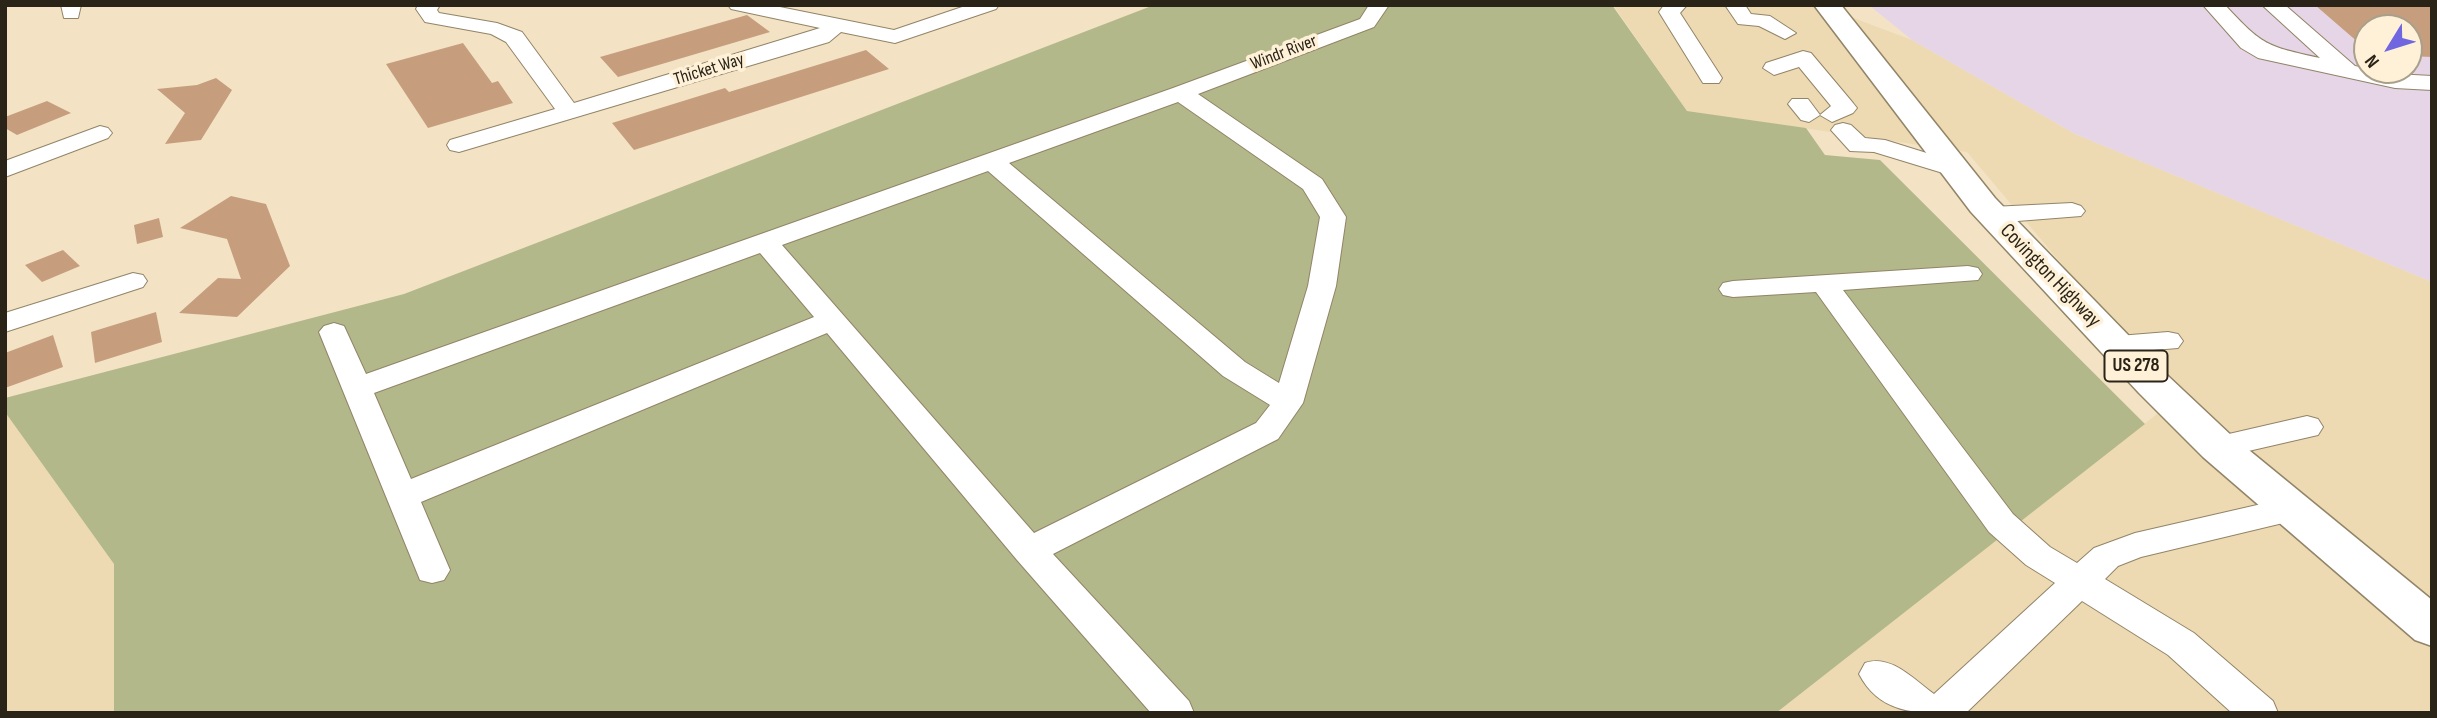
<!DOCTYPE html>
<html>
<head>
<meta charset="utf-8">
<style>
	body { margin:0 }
	#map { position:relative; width:2437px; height:718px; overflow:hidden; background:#f3e3c4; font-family:"Sofia Sans Condensed",sans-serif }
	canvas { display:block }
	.frame { position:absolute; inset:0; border:7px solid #2a2418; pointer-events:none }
	.north { position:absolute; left:2353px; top:14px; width:70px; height:70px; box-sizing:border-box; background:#fef1d7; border:2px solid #a99f8b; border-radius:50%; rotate:232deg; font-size:19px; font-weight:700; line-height:28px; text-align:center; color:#2a2418 }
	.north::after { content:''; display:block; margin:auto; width:24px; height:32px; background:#6f66e0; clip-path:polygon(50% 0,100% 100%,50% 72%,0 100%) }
</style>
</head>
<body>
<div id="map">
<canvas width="2437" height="718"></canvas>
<div class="frame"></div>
<div class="north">N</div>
</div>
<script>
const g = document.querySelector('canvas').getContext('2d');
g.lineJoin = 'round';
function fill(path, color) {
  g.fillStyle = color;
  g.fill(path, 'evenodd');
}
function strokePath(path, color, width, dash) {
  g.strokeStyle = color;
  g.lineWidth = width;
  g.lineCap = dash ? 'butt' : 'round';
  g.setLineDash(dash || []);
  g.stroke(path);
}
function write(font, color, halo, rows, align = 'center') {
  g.font = font + ' "Sofia Sans Condensed",sans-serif';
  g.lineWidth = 7;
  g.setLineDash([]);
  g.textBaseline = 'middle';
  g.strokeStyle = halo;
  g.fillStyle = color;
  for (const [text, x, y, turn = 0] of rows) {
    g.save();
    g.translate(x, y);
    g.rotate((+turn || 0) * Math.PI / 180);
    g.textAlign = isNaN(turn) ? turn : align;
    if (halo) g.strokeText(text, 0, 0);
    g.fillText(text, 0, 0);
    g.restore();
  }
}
fill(new Path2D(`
	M1613,5H1819L1912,40L2075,134L2432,282V713H1776L2176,399L1967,152L1687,111Z
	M5,412L114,564V713H5Z`), '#eddab3');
fill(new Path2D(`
	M2432,5V282L2075,134L1912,40L1870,6ZM2367,28H2409V70H2367Z`), '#e6d5e6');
fill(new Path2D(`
	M1154,5H1612L1687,111L1806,128L1825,155L1880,160L2145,424L1776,713H114V564L5,412V398L404,294Z`), '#b2b88a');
fill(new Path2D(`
	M2315,5H2432V57L2409,56V28H2367V50Z
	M747,15L770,32L618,77L600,57Z
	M463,43L492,83L498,81L513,103L428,128L386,64Z
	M866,50L889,69L634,150L612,123L725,88L729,92Z
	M216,78L232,90L201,140L165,144L185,113L157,89L197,85Z
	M47,101L71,113L17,135L5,128V117Z
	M231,196L266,204L290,266L237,317L179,313L218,278L241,279L227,239L180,228Z
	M159,218L163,237L137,244L134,225Z
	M63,250L80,266L42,282L25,265Z
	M156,312L162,342L95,363L91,332Z
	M53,335L63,367L5,388V353Z`), '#c69e7d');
const minor = new Path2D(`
	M61,5H81L78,18H64Z
	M418,5H440L437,10L439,13L497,23L522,32L574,103L820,28L731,9L728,5H770L894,30L968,5H999L996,9L895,43L841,32L829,42L459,152L450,150L447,145L450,140L555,109L506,42L491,34L425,22L416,9Z
	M1369,5H1389L1374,27L1198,94L1322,179L1346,217L1336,286L1303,403L1278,439L1053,554L1189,701L1194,713H1151L1017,560L827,333L421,502L450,570L444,580L432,583L420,580L319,332L324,326L334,323L344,326L366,374L1173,88L1360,19ZM1178,102L1303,189L1320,217L1308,286L1279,383L1245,362L1009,163ZM988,171L1223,376L1270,405L1256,423L1034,533L782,245ZM760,253L814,317L411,479L374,393Z
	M1664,5H1687L1680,13L1722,78L1719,83H1703L1659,12Z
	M1725,5H1745L1751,14L1770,16L1796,33L1785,39L1759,26L1738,24Z
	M2203,5H2225C2263,46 2266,46 2320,58L2262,5H2285L2355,66L2395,74L2432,76V90L2395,88L2258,58L2241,48Z
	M1803,51L1811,53L1853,103L1857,108L1853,113L1832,122L1820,115L1809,122L1801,120L1788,104L1792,99H1808L1820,115L1831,106L1799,67L1774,75L1763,68L1766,63Z
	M1843,123L1851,125L1865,138L1885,140L1965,165L1968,170L1965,175L1956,177L1874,152L1850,151L1831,130L1835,125Z
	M100,126L108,128L112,133L108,138L5,177V161Z
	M2072,203L2081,206L2085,211L2081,216L1992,223L1983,221L1979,215L1983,209L1992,207Z
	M1968,266L1978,268L1982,274L1978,280L1843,290L2013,514L2050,547L2077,563L2094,548L2135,533L2292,497L2304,500L2309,509L2304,518L2141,557L2118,566L2105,579L2194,633L2273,701L2278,713H2232L2168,655L2082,601L1966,713C1924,713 1882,718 1859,674L1865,663C1891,654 1913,679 1934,694L2055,583L2026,565L1989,532L1816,292L1733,297L1723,295L1719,289L1723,283L1733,281Z
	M133,273L143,275L147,281L143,287L5,332V313Z
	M2168,332L2178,334L2183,341L2178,348L2116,353L2106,351L2101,344L2106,337Z
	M2307,416L2318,419L2323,427L2318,435L2218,458L2207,455L2202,447L2207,439Z`);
const major = new Path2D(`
	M1814,5H1841L1995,198L2167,375L2233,437L2432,600V646L2415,640L2203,457L2139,393L1971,212Z`);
strokePath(minor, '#928467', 2);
strokePath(major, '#928467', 3);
fill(minor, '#fff');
fill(major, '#fff');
write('18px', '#2a2418', '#fef1d7', [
	["Windr River",1284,53,-21],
	["Thicket Way",709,70,-17]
]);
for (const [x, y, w] of [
	[2136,366,63]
]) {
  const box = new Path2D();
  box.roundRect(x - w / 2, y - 15.5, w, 31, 5);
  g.fillStyle = '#fef1d7';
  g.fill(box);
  strokePath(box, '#2a2418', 2);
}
write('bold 19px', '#2a2418', null, [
	["US 278",2136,366]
]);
write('21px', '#2a2418', '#fef1d7', [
	["Covington Highway",2050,276,46]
]);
</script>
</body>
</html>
